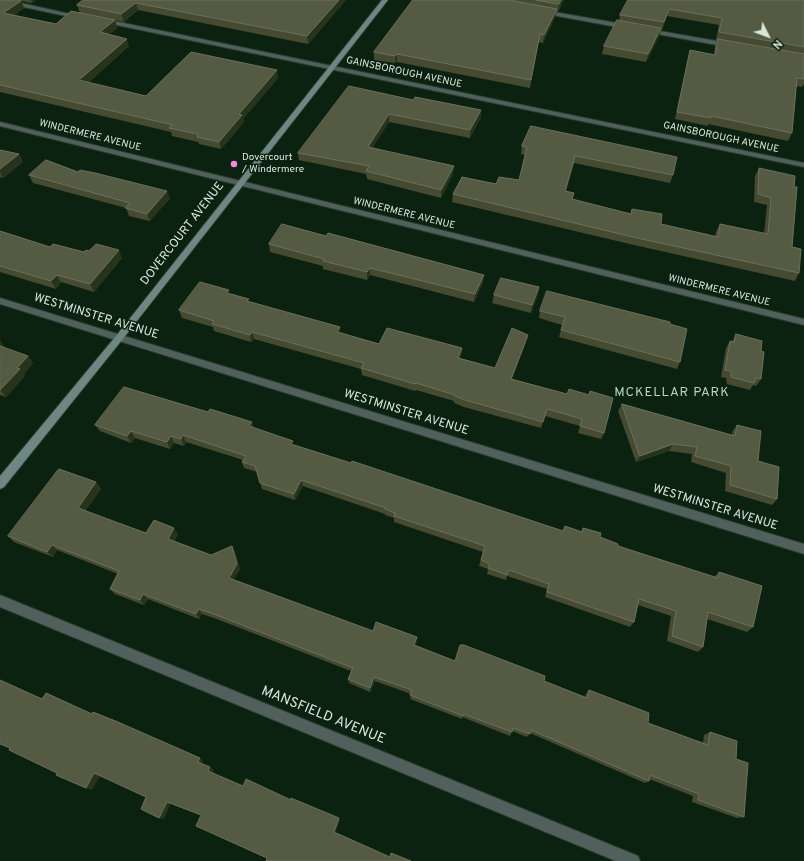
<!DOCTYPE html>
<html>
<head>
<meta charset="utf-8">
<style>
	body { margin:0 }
	#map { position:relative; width:804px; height:861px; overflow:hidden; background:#0c2211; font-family:Overpass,sans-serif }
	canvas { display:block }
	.north { position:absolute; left:748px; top:16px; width:40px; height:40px; -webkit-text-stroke:3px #0c2211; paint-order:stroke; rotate:132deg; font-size:11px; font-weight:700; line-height:16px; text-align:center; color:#dae8dc }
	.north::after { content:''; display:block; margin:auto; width:14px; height:18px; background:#dae8dc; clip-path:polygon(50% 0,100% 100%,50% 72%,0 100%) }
</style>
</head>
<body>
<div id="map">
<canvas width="804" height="861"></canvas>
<div class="north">N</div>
</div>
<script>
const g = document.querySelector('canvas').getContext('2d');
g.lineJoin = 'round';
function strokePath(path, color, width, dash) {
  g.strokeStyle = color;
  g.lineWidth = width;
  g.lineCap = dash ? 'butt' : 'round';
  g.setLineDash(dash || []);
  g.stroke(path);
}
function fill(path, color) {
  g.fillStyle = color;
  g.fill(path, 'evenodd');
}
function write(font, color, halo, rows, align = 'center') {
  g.font = font + ' Overpass,sans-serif';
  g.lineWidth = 3;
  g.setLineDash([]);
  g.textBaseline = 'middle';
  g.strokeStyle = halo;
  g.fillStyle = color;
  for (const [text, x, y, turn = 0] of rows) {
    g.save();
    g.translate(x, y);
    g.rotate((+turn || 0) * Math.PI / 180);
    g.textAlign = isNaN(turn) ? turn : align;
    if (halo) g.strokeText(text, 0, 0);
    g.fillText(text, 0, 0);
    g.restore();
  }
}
const street = new Path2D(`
	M0,0H8L83,17L80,19L0,2Z
	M543,10L628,25L631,27L628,29L541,13V11Z
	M104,19L804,163V167L102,22V20Z
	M648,29L728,43L731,45L728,47L646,32L645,31Z
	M0,122L804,319V325L0,126Z
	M0,298L804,544V554L0,304Z
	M0,595L638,856L640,861H616L0,607Z`);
const secondary = new Path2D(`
	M382,0H388L122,340L4,487L0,489V476L116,336Z`);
strokePath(street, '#293e2d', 2);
strokePath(secondary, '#293e2d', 2);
fill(street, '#51605d');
fill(secondary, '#6e8783');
fill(new Path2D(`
	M0,0L21,1L24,8L14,15L56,24L80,13L77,5L83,0H346L308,44L138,10L124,22L115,20L117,28L109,34L129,46L88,83L146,96L278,78L243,119L244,122L221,149L199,144L198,142L172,136L171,132L0,92Z
	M16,0H36L32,3Z
	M413,0H564L558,12L556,11L555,17L543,43L538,42L530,88L397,62L395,63L374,60V52Z
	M628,0H804V84L802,87L796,86L792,133L788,141L708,124V126L675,119L688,58L690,50L714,55L715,46L717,40H716L719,25L667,16L662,30H661L659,36L646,62L602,54L604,46L619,21L620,15Z
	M413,100L481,117L470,138L389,122L372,148L454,166L453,174L441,198L367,179L366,174L299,160L298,153Z
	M531,126L673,175L670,183L574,163L566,191L574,193L572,200L631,214L632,209L661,224L715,236L716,232L720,224L764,234L767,205L754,202L755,176L759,168L794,187L792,247L799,273L795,281L634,245L452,202L453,194L519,180L525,155L521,154L522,146Z
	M0,150L19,154L23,162L3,178L0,177Z
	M78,172L170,198L150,221L129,216L126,208L33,183L29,175Z
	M0,231L50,247L84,252L122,258L94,292L61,282L56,289L0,272Z
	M269,244L483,282L474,302L370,275L367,280L323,269V266L270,252Z
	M539,287L538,294L531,313L492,303L494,295Z
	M230,294L249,302L340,332L379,344L462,348L461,355L460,358L495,368L526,342L512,379L567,394L604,433L601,439L578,433L580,426L545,416L541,428L464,407L454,403V401L416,390L415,391L362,375L361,369L254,339L251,342L214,331L213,327L182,318L179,310Z
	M540,311L670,324L680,362L677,369L559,337L562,325L539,318Z
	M736,334L761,351V379L756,386L753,385L750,390L727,384L726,378L721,377L726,348L730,341L732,342Z
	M0,341L4,347V348L28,356L33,363L24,374L25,376L6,397L0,395Z
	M622,404L732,435V432L737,425L758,461L777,499L772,505L725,491L726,473L691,462L692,454L669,451L636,462L618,411Z
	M95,425L254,428L294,445L563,531L565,526L581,532L583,528L600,537L618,546L714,577L719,572L753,627L747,632L707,619L703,647L698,652L667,641L671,616L638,605L634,622L630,627L545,597L547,589L507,576L506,580L487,574L488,569L479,566L483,552L394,522V518L385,515V514L303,486L295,500L262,489L257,472L244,468L242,462L243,460L186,442L184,446L174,443L170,449L135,438L131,443L100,431Z
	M96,482L101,489L85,511L143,532L178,534L174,541L211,555L235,552L240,569L233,580L373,631L417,637V641L415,645L455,661L544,681L585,697L586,694L589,690L648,723L703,743L704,735L710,732L736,759L744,817L737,818L692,802L693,796L649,779V781L645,783L530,733L527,737L512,731L510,736L462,717V719L410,699L411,694L375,681L370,692L349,683L348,679L351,671L214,618L202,614L199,619L148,599L144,605L115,594L110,589L118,574L57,550L53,557L14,542L8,536Z`), '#454a31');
fill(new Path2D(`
	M31,0H36L32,3Z
	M339,0H346L308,44L307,36Z
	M561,0H564L558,12L559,4Z
	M21,1L24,8L7,20L3,13Z
	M136,3L138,10L124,22L121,14Z
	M557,9L555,17L543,43L544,35Z
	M669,9L667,16L662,30L664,22Z
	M115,20L117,28L102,40L100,32Z
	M661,28L659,36L646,62L648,54Z
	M127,39L129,46L82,88L79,80Z
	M397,54V62L395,63V56Z
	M277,70L278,78L243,119L244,122L221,149L219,142L239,114Z
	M481,110V117L470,138V130Z
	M389,114V122L368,155V147Z
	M19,154L23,162L3,178L0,172V169Z
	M454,166L453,174L441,198V190Z
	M167,191L170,198L150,221L147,214Z
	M119,250L122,258L94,292L90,284Z
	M370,268V275L367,280V272Z
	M57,275L61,282L56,289L51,281Z
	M484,275L483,282L474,302L475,294Z
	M539,287L538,294L531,313L532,305Z
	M340,327L341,334L337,332Z
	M252,332L254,339L251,342L250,335Z
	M528,335L526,342L509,386L511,379Z
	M0,341L4,347L0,352Z
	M462,348L461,355L457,365L458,358Z
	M28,356L33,363L24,374L25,376L6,397L0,390Z
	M252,422L254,428L249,426Z
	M131,431L135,438L131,443L127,436Z
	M183,435L186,442L184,446L181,439Z
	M171,436L174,443L170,449L167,442Z
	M673,444L669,451L636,462L640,456Z
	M301,480L303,486L295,500L294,494Z
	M96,482L101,489L83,514L78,508Z
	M174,528L178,534L171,545L168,539Z
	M52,545L57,550L53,557L47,552Z
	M232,546L235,552L240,569L231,584L229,578Z
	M143,594L148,599L144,605L140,600Z
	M199,609L202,614L199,619L196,614Z
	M417,637V641L414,649V645Z
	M374,677L375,681L370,692V688Z
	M200,758L203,761L201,764L198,762Z
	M210,767L214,770L212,774L208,771Z
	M94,773L100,776L92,790L86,788Z
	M167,802L171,803L164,819L159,818Z
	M339,818L340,820L335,834L334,832Z`), '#28331c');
const building = new Path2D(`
	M0,0H16L21,1L3,13L56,24L71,11L115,20L100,32L127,39L79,80L146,96L191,52L277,70L239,114L242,115L219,142L197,137L198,134L169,128L173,125L0,85Z
	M83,0H339L307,36L136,3L121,14L77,5Z
	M413,0H509L557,9L544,35L540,34L531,80L397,54L395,56L374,52Z
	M536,0H561L559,4Z
	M628,0H804V47L719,32L722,18L669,9L664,22L620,15Z
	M617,20L661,28L648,54L604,46Z
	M718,39L804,54V79L797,78L792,133L711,116V118L677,112L690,50L715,55Z
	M349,86L413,100L415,97L481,110L470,130L389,114L368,147L454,166L441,190L366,171L369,166L298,153Z
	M531,126L677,157L673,175L575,156L565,191L574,193L572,199L631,214L632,209L662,214L661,224L718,237L720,224L768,234L771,198L758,194L759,168L795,176L794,187H797L792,247L801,249L799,273L637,238L453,194L462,177L496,184L499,177L519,180L527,147L522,146Z
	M0,150L19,154L0,169Z
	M46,160L78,172L80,170L95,173L167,191L147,214L125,208L130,203L29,175Z
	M282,224L326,236L328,233L484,275L475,294L370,268L367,272L323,261L324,259L269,244Z
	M0,231L50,247L53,244L84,252L86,250L89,251L96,244L119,250L90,284L57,275L51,281L0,266Z
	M501,278L539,287L532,305L494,295Z
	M200,282L229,290L227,293L249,299L247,301L340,327L337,332L379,344L387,328L462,348L458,358L495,368L512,328L528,335L511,379L567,394L569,389L589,395L590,391L613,398L604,433L580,426L582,419L547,409L543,422L465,400L455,396V395L416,383L415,384L361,368L364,363L252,332L250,335L212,324L214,321L179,310Z
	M547,291L670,322V324L687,329L680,362L561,330L565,317L540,311Z
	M736,334L762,341L761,351L764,352L761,379L756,378L754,383L731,377V371L725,370L730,341L734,342Z
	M0,346L28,356L17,368L20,369L0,390Z
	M124,387L208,412L210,409L252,422L249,426L293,441L291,444L351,463L352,461L563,531L565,526L582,532L583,528L601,533L600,537L618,544V546L718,578L719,572L762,586L753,627L708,612L703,647L672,636L676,611L639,599L634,622L547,592L549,584L509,570L507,575L488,568L490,564L481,560L485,546L394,516L395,513L385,509L386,508L301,480L294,494L260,483L255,466L242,462L246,456L183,435L181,439L171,436L167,442L131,431L127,436L95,425Z
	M622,404L735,436L737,425L761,431L758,461L779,467L777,499L730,485L731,466L695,456L697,447L673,444L640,456Z
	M59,469L96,482L78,508L143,532L146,533L154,520L174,528L168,539L211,555L232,546L237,564L229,578L373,631L376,622L417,637L414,645L455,661L460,645H464L545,676L544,681L587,698L589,690L649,713L648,723L708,745L710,732L737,741L736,759L748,763L744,817L698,800L699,794L650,775L649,781L531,730L530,734L513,728L512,732L463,714V716L410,695L412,690L374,677L370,688L348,679L353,668L211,613L199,609L196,614L143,594L140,600L110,589L119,571L52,545L47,552L8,536Z
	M0,680L42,699L46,693L92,714L93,712L118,722L200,758L198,762L210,767L208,771L243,786L246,779L291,800V798L339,818L334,832L390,857L391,853L411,861H266L267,858L196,826L201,815L167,802L159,818L141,809L146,797L94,773L86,788L56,775L57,773L9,750L10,748L0,744Z`);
fill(building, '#555b43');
strokePath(building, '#6a715b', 1);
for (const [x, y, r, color] of [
	[234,164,4,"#fd86e2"]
]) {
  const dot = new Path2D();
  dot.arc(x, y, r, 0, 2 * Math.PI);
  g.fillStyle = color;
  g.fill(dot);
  strokePath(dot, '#0c2211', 1.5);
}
write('10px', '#dae8dc', '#0c2211', [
	["GAINSBOROUGH AVENUE",404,73,12],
	["WINDERMERE AVENUE",90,136,14],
	["GAINSBOROUGH AVENUE",721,138,12],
	["WINDERMERE AVENUE",404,214,14],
	["WINDERMERE AVENUE",719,291,14]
]);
write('10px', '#dae8dc', '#0c2211', [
	["Dovercourt",242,158],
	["/ Windermere",242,170]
], 'left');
write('12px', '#dae8dc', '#0c2211', [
	["DOVERCOURT AVENUE",183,234,-52],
	["WESTMINSTER AVENUE",96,317,17],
	["WESTMINSTER AVENUE",406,413,17],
	["WESTMINSTER AVENUE",715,508,17]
]);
g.letterSpacing = '1px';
write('13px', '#b9d4be', '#0c2211', [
	["MCKELLAR PARK",672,393]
]);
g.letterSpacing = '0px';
write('14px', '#dae8dc', '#0c2211', [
	["MANSFIELD AVENUE",323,716,22]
]);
</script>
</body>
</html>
